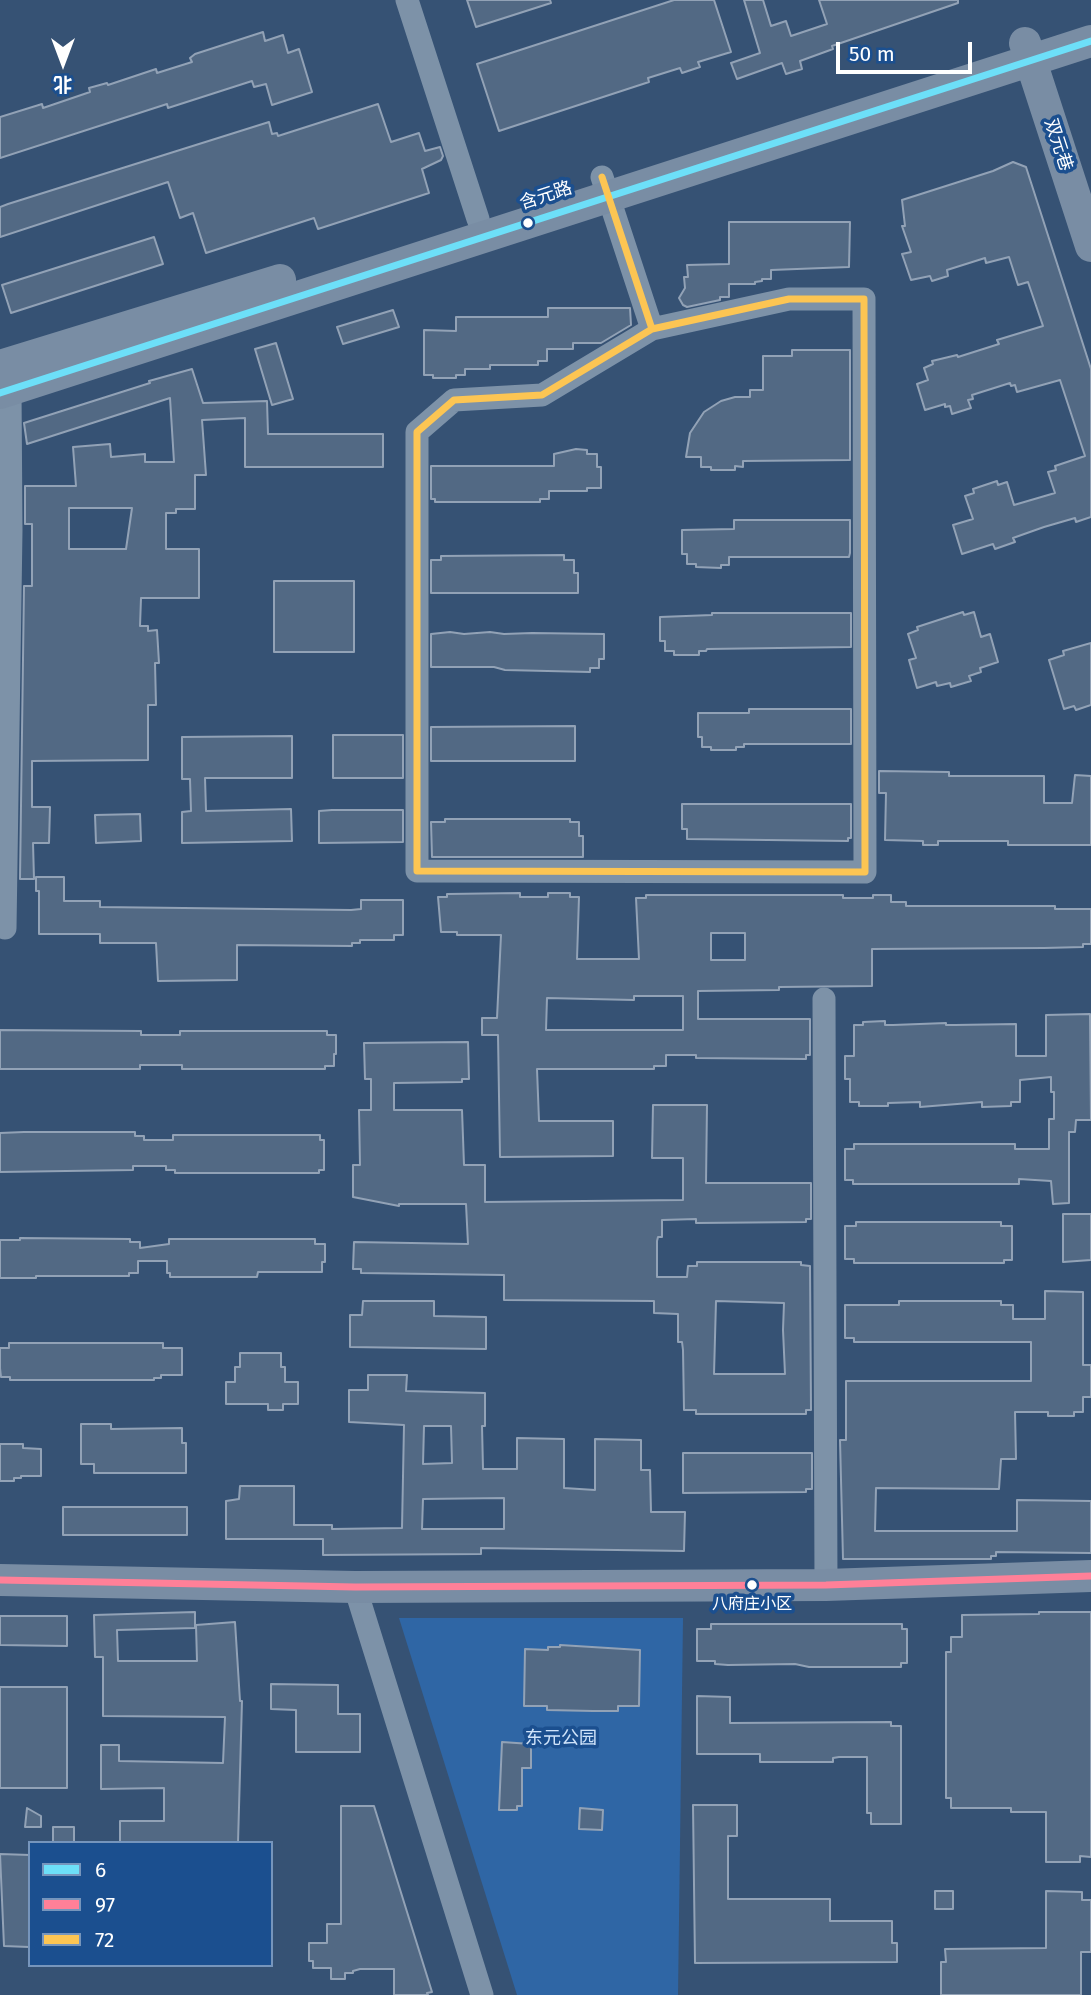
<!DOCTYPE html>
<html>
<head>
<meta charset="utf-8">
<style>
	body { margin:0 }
	#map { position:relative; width:1091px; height:1995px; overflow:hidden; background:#365274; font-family:"Fira Sans","Noto Sans SC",sans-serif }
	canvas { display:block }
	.legend { position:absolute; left:28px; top:1841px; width:245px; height:126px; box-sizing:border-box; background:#1b4f8f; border:2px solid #7695bc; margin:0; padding:9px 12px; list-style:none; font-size:21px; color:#fff }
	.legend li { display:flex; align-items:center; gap:14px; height:35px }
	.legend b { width:35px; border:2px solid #7695bc }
	.north { position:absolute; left:28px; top:28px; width:70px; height:70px; -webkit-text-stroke:5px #1b4f8f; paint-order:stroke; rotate:180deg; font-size:19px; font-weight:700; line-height:28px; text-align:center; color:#fff }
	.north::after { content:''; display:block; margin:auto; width:24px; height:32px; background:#fff; clip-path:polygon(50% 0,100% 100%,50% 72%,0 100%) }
	.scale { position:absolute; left:836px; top:42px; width:136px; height:32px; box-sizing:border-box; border:4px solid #fff; border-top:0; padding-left:9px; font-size:21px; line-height:24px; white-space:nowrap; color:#fff; -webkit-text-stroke:5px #1b4f8f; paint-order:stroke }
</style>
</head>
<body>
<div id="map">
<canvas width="1091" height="1995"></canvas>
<ul class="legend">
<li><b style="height:9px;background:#6ddff8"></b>6</li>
<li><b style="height:9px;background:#ff8098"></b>97</li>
<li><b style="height:9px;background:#fcc553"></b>72</li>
</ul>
<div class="north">北</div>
<div class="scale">50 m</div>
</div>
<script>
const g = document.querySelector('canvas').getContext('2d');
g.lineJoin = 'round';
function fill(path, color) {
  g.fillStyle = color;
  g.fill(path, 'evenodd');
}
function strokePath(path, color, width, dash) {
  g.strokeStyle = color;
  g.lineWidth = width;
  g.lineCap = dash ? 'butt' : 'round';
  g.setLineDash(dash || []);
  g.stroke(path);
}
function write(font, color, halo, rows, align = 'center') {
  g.font = font + ' "Fira Sans","Noto Sans SC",sans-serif';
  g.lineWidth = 7;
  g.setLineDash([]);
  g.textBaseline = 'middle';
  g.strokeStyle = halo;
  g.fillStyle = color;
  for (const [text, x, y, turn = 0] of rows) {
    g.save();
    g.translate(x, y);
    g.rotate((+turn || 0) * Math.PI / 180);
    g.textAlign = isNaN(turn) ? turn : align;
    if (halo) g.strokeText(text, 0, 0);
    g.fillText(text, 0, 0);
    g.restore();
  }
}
fill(new Path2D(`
	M399,1618H683L678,1995H517Z`), '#2f66a5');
const building = new Path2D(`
	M467,0H550L551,3L476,27Z
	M674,0H714L731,52L698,62L700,67L682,73L680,68L648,78L649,82L499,131L477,64Z
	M744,0H763L771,26L786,21L791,36L827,24L819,0H958V3L832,46L833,49L800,61L802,69L786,74L782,63L737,79L731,63L760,53Z
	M263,32L265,41L283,35L288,53L299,49L312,92L272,105L266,84L254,87L252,81L168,108L167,104L0,158V117L42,104L43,108L90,92L89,88L107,83L108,85L156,69L157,73L192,62L190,58L195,54Z
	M378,104L391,142L419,133L425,151L440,147L443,156L441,160L422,169L429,193L318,229L314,218L206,253L193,213L180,218L168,182L0,237V207L8,204L269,122L272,134L277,133L278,136Z
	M1013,162L1026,167L1091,369V517L1076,522L1075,518L1044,527L1013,538L1015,542L995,549L993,544L962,554L953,525L973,519L965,496L974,493L973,489L997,481L998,485L1007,482L1014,505L1055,493L1048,472L1056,470L1055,466L1085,456L1060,380L1017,392L1015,385L1011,386L1010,383L972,395L973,399L968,400L971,408L952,414L950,406L945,407V404L925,410L917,384L928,380L924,368L933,364L932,361L957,355L958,357L999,344L997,340L1043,326L1028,282L1018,285L1009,257L986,263L985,258L947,270L948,276L932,281L930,276L911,280L902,254L911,252L902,226H905L902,200L993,171Z
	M729,222H850L849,267L771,270V279H762V281L755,282V284H729V297H720V300L687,307L683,305L679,298L685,288L684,277H688L687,265L729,264Z
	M154,237L163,264L11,313L2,285Z
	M548,308H630L631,325L601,343H573V349H547V361H538V365H490V369H465V375H456V378H433V375H424V330L456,331V317H548Z
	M393,310L399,327L343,344L337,327Z
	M276,343L293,399L272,405L255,349Z
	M792,350H850V460L743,461V467L735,466V470H711V467H701V457H686L690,433L704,412L721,401L735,397H750V390H763V356H792Z
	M192,369L203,403L267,401L268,434H383V467H245V418L202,420L206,475H195V509H176V513H166V549H199V598H141L140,626H148V631L157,630L159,663H155L156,705H148V760L32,761V807H50L49,843H33L34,879H20L24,586H32V524H25V486H76L73,447L110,444L111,457L145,454V462H174L170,398L27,444L24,423L150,383L149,381ZM69,508H132L126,549H69Z
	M576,449L587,450V454H597V467H601V488H587V491H549V499H540V502H435V499H431V466H554V454Z
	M734,520H850V553L849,557H729V565H721V568L696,567V564H687V554H682V530L734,529Z
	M564,555V560H574V573H578V593H431V560H441V556Z
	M274,581H354V652H274Z
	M963,612L964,615L974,612L981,637L990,634L998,662L980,668L981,672L969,676L971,681L951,687L950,683L937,686L936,682L917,688L909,660L916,658L908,634L918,630L917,627Z
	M712,613H851V647L707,649L706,651H699V655H674V651H665V641H660V617L712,615Z
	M450,632L464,634L490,632L504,634L532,633L604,634V659H599V668H590V672L505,670L494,667H431V634Z
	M1091,643V705L1076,710L1074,706L1064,709L1049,660L1064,655L1063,651Z
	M749,709H851V744H744V747H736V750H711V747H702V737H698V713H749Z
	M575,726V761H431V727Z
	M333,735H403V778H333Z
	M292,736V778H205L206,811L291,809L292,841L182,843V812L191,811L190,779H182V737Z
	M879,771L949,772V776H1044V803H1072L1075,775L1091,776V845H1008V841H938V845H923V841L885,840L886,793H879Z
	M682,804H851V838H848V841L687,839V829H682Z
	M332,810H403V842L319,843V811Z
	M140,814L141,841L96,843L95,815Z
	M445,819H570V822H579V836H583V857H432L431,822H445Z
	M36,877H64V901H100V907L351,910L361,909V900H403V935H394V940H360V943H352V946L237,945V980L158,981L156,943H100V934H39V891H36Z
	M520,893V897H548V893H570V897H579L577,959H639L636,898H646V895H843V898H873V895H891V902H906V906H1055V909H1091V944H1083V947L1044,948L872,949V986L779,987V990L698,991V1019H810V1055H806V1059L696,1058V1055H666V1066H654V1069H537L539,1121H613V1156L500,1157L498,1035H482V1018H497L501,935H457V932H441L438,897H447V894ZM711,933H745V960H711ZM634,996H683V1030H546L547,998L634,1000Z
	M1090,1014L1091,1120H1076L1075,1132H1069V1203L1053,1204L1051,1181L1019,1179V1184H853V1180H845V1149H854V1144H1015V1149H1049V1119H1054V1092H1051V1077L1020,1080V1102H1011V1106L982,1107V1102L920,1107V1102L888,1103V1106H859V1102H850V1079H845V1056H854V1025H863V1022L885,1021V1025H893L946,1023V1025H955L1016,1024V1056H1046V1015Z
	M0,1030L141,1031V1035H180V1031H327V1035H336V1054H334V1066H325V1069H182V1065H140V1069H0Z
	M468,1042L469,1079H462V1082L394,1083V1110H462L464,1165H485V1202L683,1200V1158H652L653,1105H707L706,1183H811V1219H806V1222L696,1223V1219L662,1220V1237H658L657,1241V1277H687L688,1266H697V1262H801V1265L810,1266L811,1410H806V1414H696V1410H684L683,1350L682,1342H678V1314L654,1313V1301L504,1300V1275L361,1273V1269H353L354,1242L468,1244L466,1204H399V1206L353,1197V1165H360L359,1110H371V1079H365L364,1043ZM716,1301L784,1303L783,1330L785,1374H714Z
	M24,1132H135V1136H144V1140H173V1135H320V1140H324V1170H319V1173H175V1170H166V1166H133V1170L0,1172V1133Z
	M1063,1214H1091V1260L1063,1262Z
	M856,1222H1001V1226H1012V1260H1004V1263H854V1259H845V1226H856Z
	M20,1238L130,1239V1242H140V1248L169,1244V1239H315V1244H325V1262H322V1272H258L257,1277H170V1273H167V1261H138V1273H129V1276H36V1278H0V1240H20Z
	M1045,1291L1083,1292V1365H1091V1397H1083V1412H1074V1416H1048V1412H1015L1016,1459H1001L999,1489L876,1488L875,1531H1017V1500L1091,1501V1553L996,1552V1556H991V1559H843L840,1440H846V1381H1031V1342H854V1338H845V1305H899V1301H1001V1305H1013V1319H1045Z
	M363,1301H434V1316L486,1317V1349L350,1347V1315H362Z
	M9,1343H163V1348H182V1375H161V1378H154V1380H10V1377H1L0,1368V1348H9Z
	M240,1353H281V1367H285V1382H298V1404H283V1410H268V1404H226V1382H235V1367H240Z
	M368,1375H407L406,1391L485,1393V1426H482L483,1469H517V1438L564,1439V1488L595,1490V1439L641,1440V1470H650L651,1512H685L684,1551L481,1548V1554L323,1555V1539H226V1501L239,1499L240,1486H294V1525H332V1529L402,1528L404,1425L349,1422V1390H368ZM424,1426H451L452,1463L423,1464ZM504,1498V1529H422L423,1499Z
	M81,1424H111V1429L182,1428V1443H186V1473H94V1464H81Z
	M0,1444H23V1448L41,1449V1476H21V1478H14V1481H0Z
	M683,1453H812V1489H806V1492L683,1493Z
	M63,1507H187V1535H63Z
	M195,1612V1628L117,1630L118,1661H197L196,1625L235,1622L240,1701H242L238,1843L120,1842V1821H164V1788L101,1789V1745H119V1761L223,1763L225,1717L103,1716V1657H95L94,1615Z
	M1039,1612H1091V1857L1080,1856V1862H1046V1812H1011V1808H951V1798H946V1652H951V1637H962V1615L1039,1614Z
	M0,1616H67V1646L0,1645Z
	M711,1624H902V1629H907V1663H901V1667H809L795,1664L728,1665L715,1664V1661H697V1629H711Z
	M560,1645L640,1650L639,1706H618V1711H593L547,1710V1706H524L525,1649L548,1650V1647H560Z
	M271,1684L338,1685V1714H360V1752H296V1710L271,1709Z
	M0,1687H67V1788H0Z
	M697,1696L730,1697V1723L891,1722V1726H901V1824H871V1813H867V1757H839L833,1758V1762H760V1754H697Z
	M502,1742L531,1744V1768H522V1806H517V1810H499Z
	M693,1805H737V1836H728V1899H830V1921H892V1943H897V1962L695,1963Z
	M341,1806H374L432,1992L427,1993L428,1995H394V1969H360L353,1971V1973H345V1979H331V1968H313V1961H309V1943H327V1924H341Z
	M27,1808L41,1816V1827H25Z
	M580,1808L603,1810L602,1830L579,1829Z
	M53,1827H74V1843H53Z
	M0,1854L30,1855L29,1947L4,1946Z
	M935,1891H953V1909H935Z
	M1046,1891L1082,1892V1900H1091V1952H1081V1995H941V1962H946L945,1949L1046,1948Z`);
fill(building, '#526984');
strokePath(building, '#92a2b6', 2);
strokePath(new Path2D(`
	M407,0L478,219
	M602,177L652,329L542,395L454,400L417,432V871L865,872L864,299H789L652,329
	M5,928L11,530L10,389L8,378
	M824,999L826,1585
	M355,1587L482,1995`), '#7d92a8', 23);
strokePath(new Path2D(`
	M1025,43L1091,246
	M0,366L280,280
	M0,393L1091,41
	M0,1580L355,1587L826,1585L1091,1576`), '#798da4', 32);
strokePath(new Path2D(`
	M0,393L1091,41`), '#6ddff8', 7);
strokePath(new Path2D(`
	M0,1580L355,1587L826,1585L1091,1576`), '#ff8098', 7);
strokePath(new Path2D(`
	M602,177L652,329L542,395L454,400L417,432V871L865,872L864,299H789L652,329`), '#fcc553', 7);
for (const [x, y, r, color] of [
	[528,223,6,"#fff"],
	[752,1585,6,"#fff"]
]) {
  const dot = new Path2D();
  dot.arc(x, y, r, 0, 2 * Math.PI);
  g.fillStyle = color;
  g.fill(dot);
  strokePath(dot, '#1b4f8f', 2.5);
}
write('16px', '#fff', '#1b4f8f', [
	["八府庄小区",752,1605]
]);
write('18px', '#fff', '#1b4f8f', [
	["双元巷",1058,145,72],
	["含元路",546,196,-18]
]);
write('18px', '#cfe3fa', '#1b4f8f', [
	["东元公园",561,1739]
]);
</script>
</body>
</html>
